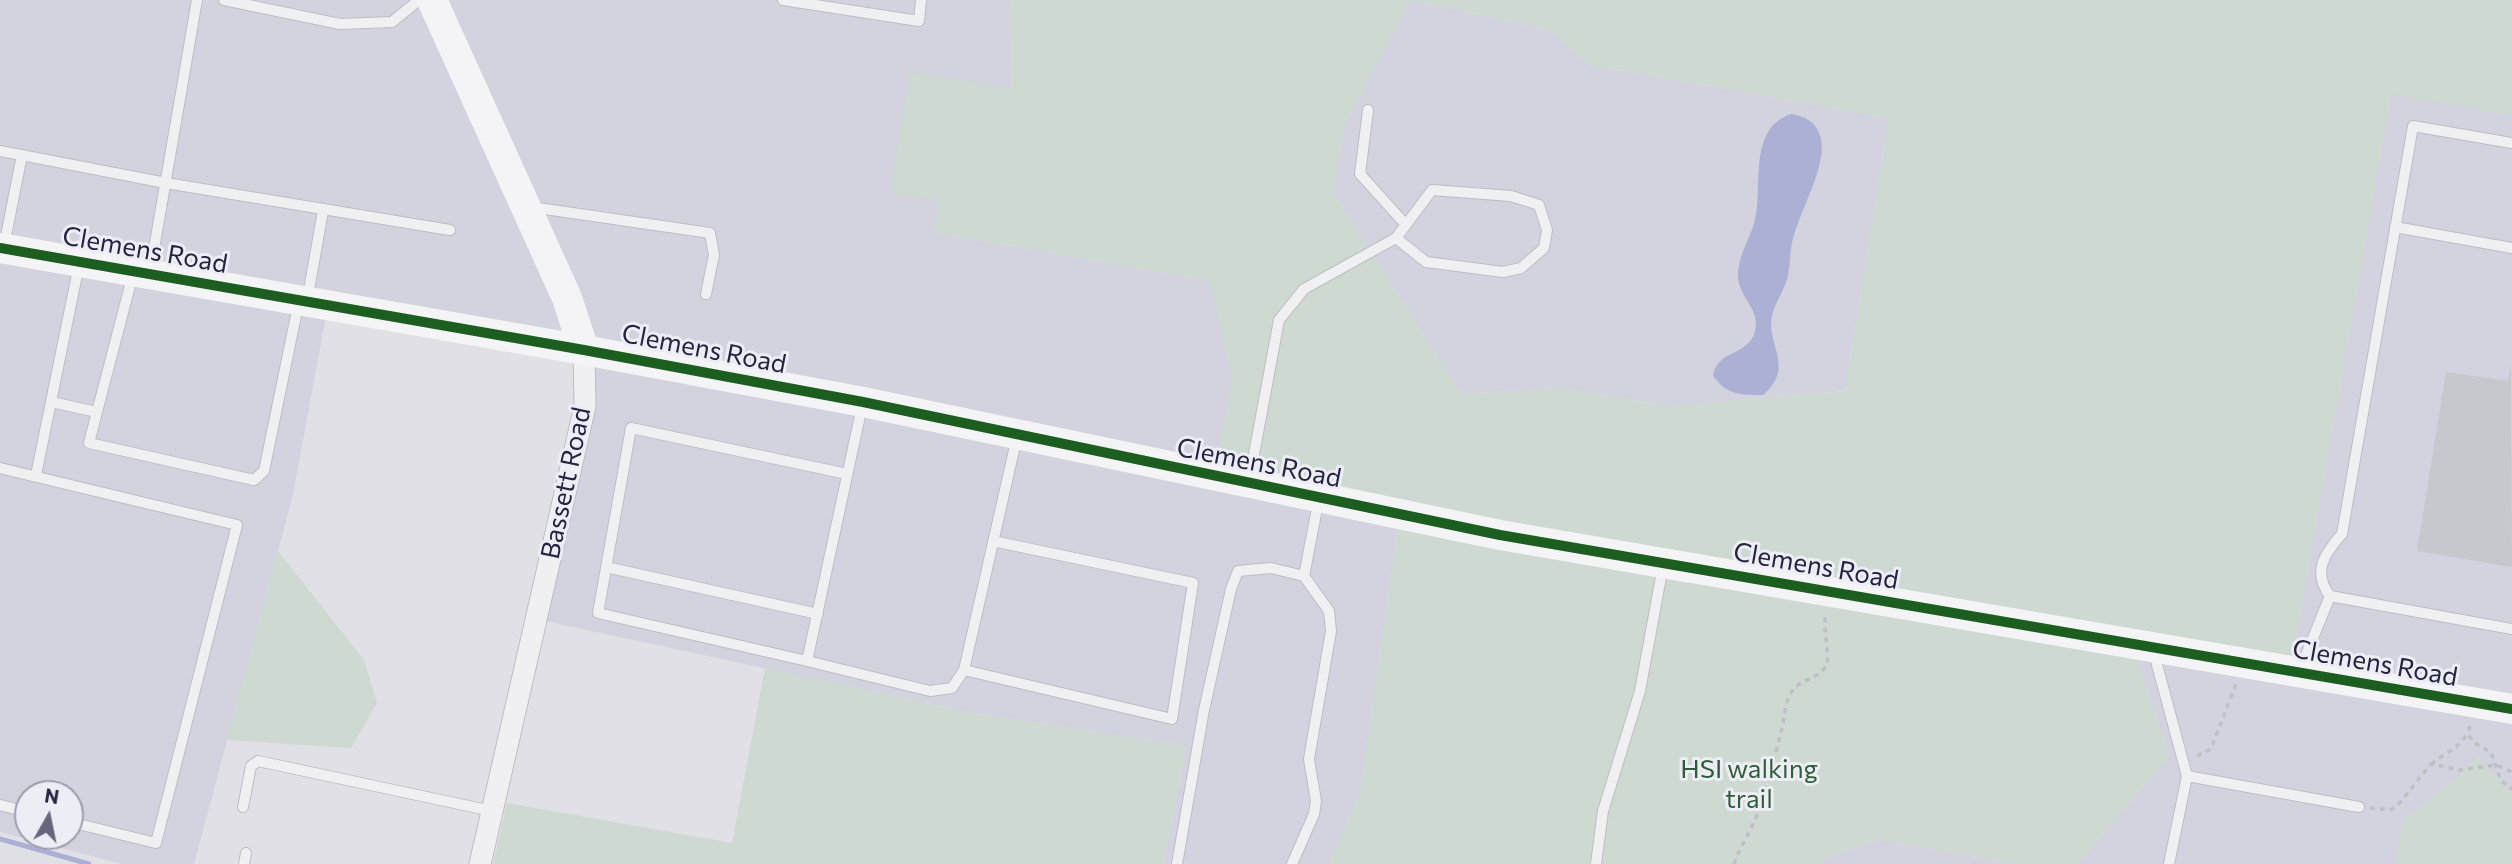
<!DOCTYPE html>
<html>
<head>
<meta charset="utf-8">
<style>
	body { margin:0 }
	#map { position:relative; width:2512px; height:864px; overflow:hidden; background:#e0e0e6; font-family:Commissioner,sans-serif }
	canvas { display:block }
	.north { position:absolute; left:14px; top:780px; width:70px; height:70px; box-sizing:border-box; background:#ededf6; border:2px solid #9d9dae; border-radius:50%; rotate:9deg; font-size:19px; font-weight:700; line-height:28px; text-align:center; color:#262541 }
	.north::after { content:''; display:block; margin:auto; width:24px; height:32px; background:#67667b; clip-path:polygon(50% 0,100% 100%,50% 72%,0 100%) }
</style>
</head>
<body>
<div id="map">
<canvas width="2512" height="864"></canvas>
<div class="north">N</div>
</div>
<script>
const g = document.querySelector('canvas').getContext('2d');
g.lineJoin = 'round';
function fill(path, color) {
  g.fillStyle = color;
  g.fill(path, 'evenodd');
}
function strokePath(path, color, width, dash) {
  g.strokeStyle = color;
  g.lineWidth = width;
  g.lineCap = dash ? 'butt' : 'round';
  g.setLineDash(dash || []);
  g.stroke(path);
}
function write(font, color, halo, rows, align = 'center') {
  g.font = font + ' Commissioner,sans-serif';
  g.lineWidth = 6;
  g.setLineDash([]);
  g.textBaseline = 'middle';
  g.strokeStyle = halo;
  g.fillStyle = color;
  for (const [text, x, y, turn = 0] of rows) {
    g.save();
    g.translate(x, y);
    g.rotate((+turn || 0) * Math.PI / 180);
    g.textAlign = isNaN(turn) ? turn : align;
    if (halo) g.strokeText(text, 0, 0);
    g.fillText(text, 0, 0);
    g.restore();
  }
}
fill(new Path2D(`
	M0,0H420L576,341L329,300L293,495L194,864H122L0,832ZM28,794H70V836H28Z
	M442,0H1010L1012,89L939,201L933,232L1211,281L1233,381L1215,472L597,340Z
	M1410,0L1551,30L1590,65L1889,118L1845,391L1669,406L1557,388L1461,394L1333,192L1344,127Z
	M2391,93L2512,115V793L2477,757L2461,775L2403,821L2396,864H2077L2169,756L2135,655L2289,679Z
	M576,353L1398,529L1361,790L1329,864H1164L1186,746L973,713L526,617L574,409Z
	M1878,840L2018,864H1824V858Z`), '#d3d3df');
fill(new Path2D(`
	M1010,0H1410L1344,127L1333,192L1461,394L1557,388L1669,406L1845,391L1889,118L1590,65L1551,30L1410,0H2512V115L2391,94L2293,656L1439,513L1215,472L1233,381L1210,281L933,232L939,201L890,193L910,72L1012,88Z
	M1398,529L1687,583L1689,567L2135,655L2169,756L2077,864H2018L1878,840L1824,858V864H1329L1361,790Z
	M278,551L364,660L377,703L351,748L227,740Z
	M765,668L973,713L1186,746L1164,864H493L507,803L732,843Z
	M2477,757L2512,793V864H2396L2403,821L2461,775Z`), '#cdd9d1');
fill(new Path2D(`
	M1791,114C1805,116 1818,123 1821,139C1827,168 1798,213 1792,243C1789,257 1791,272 1785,285C1781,295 1775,304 1772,315C1766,346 1796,367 1763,395C1741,395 1725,395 1713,375C1718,349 1749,356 1755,331C1761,310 1738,296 1738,276C1738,255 1750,239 1755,220C1761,193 1754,158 1767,134C1772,124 1780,118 1791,114Z`), '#acb0d4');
strokePath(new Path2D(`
	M0,839L89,864`), '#acb0d4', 5);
fill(new Path2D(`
	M2511,364L2512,567L2417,551L2446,372L2508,381Z`), '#c7c7ce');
const lane = new Path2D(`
	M224,0L340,24L392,22L419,0
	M783,0L919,21L921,0
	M1368,110L1360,174L1406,225
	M2512,143L2413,126L2342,534C2324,554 2312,572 2330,596L2512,629
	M0,151L166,183L450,230
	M531,207L710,233L714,255L706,294
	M2395,227L2512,248
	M4,246L22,155
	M150,272L197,0
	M307,301L323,211
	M51,402L97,412L89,443L254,480L264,471L299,301
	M863,402L807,661L930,691L952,688L964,670
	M97,412L133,274
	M0,468L237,525L156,843L70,822
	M36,475L79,265
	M1249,481L1279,320L1304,289L1396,238L1432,190L1511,196L1539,205L1547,230L1544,248L1521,268L1503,272L1426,262L1396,238
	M993,541L1193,583L1172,719L964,670L1017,437
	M606,567L818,614
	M1304,576L1319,498
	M2153,650L2187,776L2169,864
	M807,661L598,613L631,428L847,474
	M2300,670L2330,596
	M2187,776L2359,807
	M0,805L28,812
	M243,807L251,766L258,761L492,811
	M244,864L246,853
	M1177,864L1204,710L1231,589L1238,571L1271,568L1304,576L1329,611L1331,631L1309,759L1316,801L1314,814L1292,864
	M1596,864L1603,811L1640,691L1663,566`);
const street = new Path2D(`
	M480,864L585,406L584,350`);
strokePath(lane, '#bdbdc4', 12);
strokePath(street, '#bdbdc4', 23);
strokePath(new Path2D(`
	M2470,726L2468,734L2474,743L2491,752L2501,781L2512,789
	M2197,756L2211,749L2236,684
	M2431,764L2456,747L2468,734
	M2370,808L2390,810L2398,805L2431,764L2459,770L2496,765L2512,772
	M1734,864C1740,847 1750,832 1757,815C1767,789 1774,759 1781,732C1785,719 1784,703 1792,691C1799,680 1818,679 1826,666C1831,659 1822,629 1826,614`), '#bfbfc6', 3.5, [5, 5]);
strokePath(lane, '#f0f0f3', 10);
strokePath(street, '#f0f0f3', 21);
strokePath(new Path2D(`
	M432,0L567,298L584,350
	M0,248L584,350L863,402L1500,535L2512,709`), '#f4f4f6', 30);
strokePath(new Path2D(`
	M0,248L584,350L863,402L1500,535L2512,709`), '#1b5e20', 10);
write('26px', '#262541', '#ededf6', [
	["Clemens Road",145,250,10],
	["Clemens Road",704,349,11],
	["Clemens Road",1259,463,11],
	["Bassett Road",566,483,-78],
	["Clemens Road",1816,566,10],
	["Clemens Road",2375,663,10]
]);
write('26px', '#315e3a', '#ededf6', [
	["HSI walking",1749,769],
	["trail",1749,799]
]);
</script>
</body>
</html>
